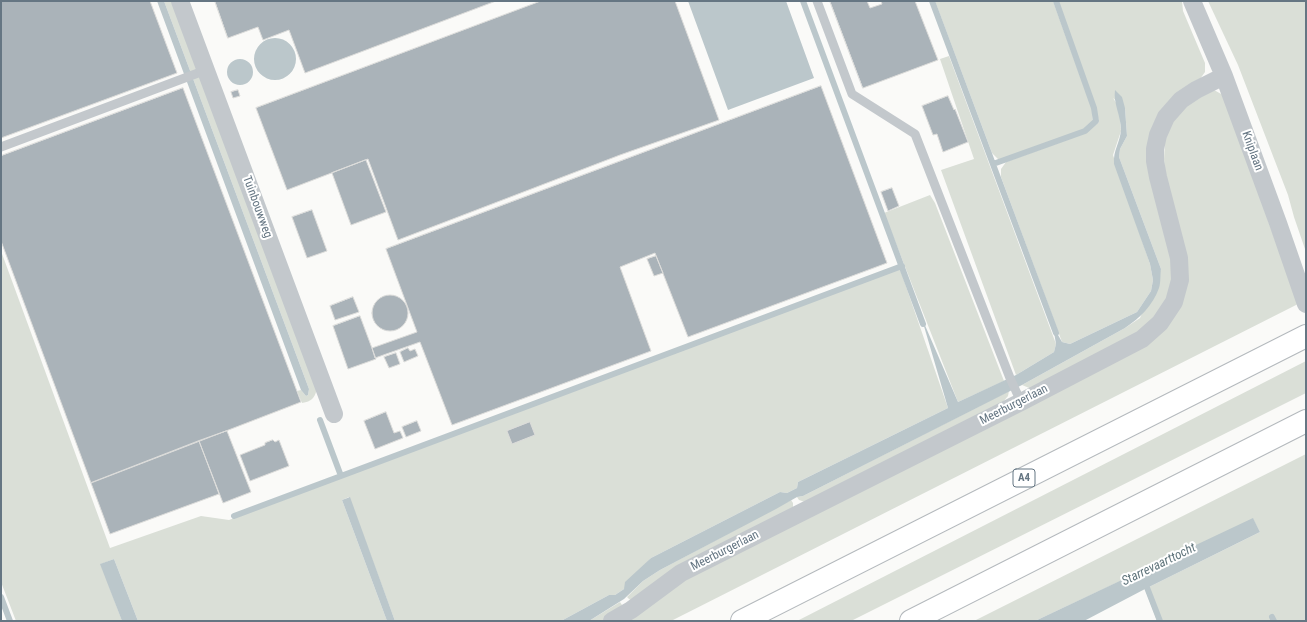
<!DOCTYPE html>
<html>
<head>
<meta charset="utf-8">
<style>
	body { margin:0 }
	#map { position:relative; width:1307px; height:622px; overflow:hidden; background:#fafaf8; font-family:"Roboto Condensed",sans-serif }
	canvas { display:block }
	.frame { position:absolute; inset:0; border:2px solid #657683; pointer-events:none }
</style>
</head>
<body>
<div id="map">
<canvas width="1307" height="622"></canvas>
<div class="frame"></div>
</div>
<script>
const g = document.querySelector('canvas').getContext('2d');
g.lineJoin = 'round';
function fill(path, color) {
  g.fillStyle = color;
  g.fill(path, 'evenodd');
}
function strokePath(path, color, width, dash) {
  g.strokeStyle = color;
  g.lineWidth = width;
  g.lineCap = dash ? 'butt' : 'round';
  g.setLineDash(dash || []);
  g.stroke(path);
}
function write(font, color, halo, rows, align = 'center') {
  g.font = font + ' "Roboto Condensed",sans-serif';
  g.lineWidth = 4;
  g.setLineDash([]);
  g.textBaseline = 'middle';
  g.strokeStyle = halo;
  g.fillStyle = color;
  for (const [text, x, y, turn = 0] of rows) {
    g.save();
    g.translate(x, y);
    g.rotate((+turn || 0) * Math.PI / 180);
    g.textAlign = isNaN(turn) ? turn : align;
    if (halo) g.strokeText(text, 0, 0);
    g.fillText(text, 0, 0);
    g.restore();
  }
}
fill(new Path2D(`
	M164,1H174L317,389C314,399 312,401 302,403L297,391L301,390L306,396L308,395L309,389Z
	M935,1H1053L1092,109L1093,121L1084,129L999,160L992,153Z
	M1058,1H1182L1183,11L1205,63V72L1200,79L1157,126L1176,267L1164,309L1131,339L1034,390L1022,385L1125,328L1140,318L1161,269L1119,157L1120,149L1127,136L1125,108L1113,98L1117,104L1120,117L1121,131L1113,155L1150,264L1153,280L1151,291L1137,312L1070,344L1062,342L1001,177V169L1006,162L1086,133L1099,122L1096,109Z
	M1208,1H1306V252L1294,217L1288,195L1238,65Z
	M949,56L1056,344L1054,352L1016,375L941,170L974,159L940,59Z
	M1214,90L1223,95L1298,304L671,621H621L683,578L1057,391L1177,310L1165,178L1164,159L1165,141L1171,122L1192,100Z
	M930,195L935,203L1004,381L958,402L884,213Z
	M1,251L110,548L201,516L229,520L900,269L948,408L798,482L797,488L787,493L780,492L651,558L624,589L615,595H609L561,621H395L349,497L342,500L387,621H138L114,559L101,564L122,621H16L1,582Z
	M1306,361V393L851,621H797Z
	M1009,391L1008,396L998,408L805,502L799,500L797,497L803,496Z
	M1306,454V621H1157L1145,589L1260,532L1253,519L1035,621H974Z
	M791,500L793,503V511L633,601L629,599L627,597L643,581L660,570Z
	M620,602L622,605L603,621H589Z`), '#dadfd7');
fill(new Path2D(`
	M157,1H164L309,389L308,395L306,396L301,390Z
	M688,1H786L814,78L728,110Z
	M254 59a21 21 0 1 1 42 0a21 21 0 1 1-42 0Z
	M227 72a13 13 0 1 1 26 0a13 13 0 1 1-26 0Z
	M1115,90L1122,97L1125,108L1127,136L1120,149L1119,157L1161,269C1160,275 1161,282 1159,288C1153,305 1140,318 1125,328L1022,385L803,496L797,497L776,509L660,570L643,581L624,599L589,621H561L609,595H615L624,589L625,582L651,558L780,492L787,493L797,488L798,482L948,408L921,316L958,402L1016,375L1054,352L1056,344L1053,326L1062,342L1070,344L1137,312L1151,291L1153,280L1150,264L1114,164C1113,150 1120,143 1121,130C1121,116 1113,103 1115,90Z
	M350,497L395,621H387L342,500Z
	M1253,518L1260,532L1145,589L1084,621H1035Z
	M114,559L138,621H122L100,564Z`), '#bbc7cb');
strokePath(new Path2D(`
	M803,1L923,324
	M932,1L1056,333
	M993,164L1085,131L1096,121L1094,108L1056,1
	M320,420L341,476L902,266
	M234,516L341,476
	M1146,585L1160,621
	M1,597L10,621
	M1272,617L1274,621`), '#bbc7cb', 6);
const building = new Path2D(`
	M1,1H150L177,73L1,138Z
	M215,1H496L305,73L289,30L263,40L258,27L228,38Z
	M541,1H675L719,120L620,155L398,240L368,159L287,190L256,108Z
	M830,1H867L870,8L882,4L881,1H915L938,60L863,88Z
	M821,86L887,263L688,337L655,253L620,267L651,351L452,425L420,342L375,358L372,348L417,332L386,249Z
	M183,88L301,402L91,483L1,241V156Z
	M238,90L240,96L233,98L231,92Z
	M948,96L954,110L955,109L968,142L943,152L937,134L933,135L922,106Z
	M366,160L386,212L351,225L332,173Z
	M892,188L899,206L888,211L881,192Z
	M312,210L327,251L307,258L292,217Z
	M656,256L663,273L654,276L647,259Z
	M372 313a18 18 0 1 1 36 0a18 18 0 1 1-36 0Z
	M353,297L359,312L335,320L330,306Z
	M360,316L376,359L348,369L333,326Z
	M408,348L410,351L415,349L418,356L404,362L400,352Z
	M396,353L400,364L389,368L384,357Z
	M386,412L394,433L400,431L403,438L375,449L364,421Z
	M417,421L421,431L406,437L402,427Z
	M530,422L535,435L512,444L507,431Z
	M227,431L251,492L223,503L199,441Z
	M273,440L275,442L279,440L289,466L250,481L240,455L265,445V443Z
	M199,441L219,494L110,534L91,483Z`);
fill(building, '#aab3b9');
strokePath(building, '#dcdcda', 1);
const highway = new Path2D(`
	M742,621L1306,336
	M911,621L1306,421`);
strokePath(highway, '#b4b9bd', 24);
strokePath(new Path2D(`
	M817,1L852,94L915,134L1010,378L1021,402
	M1,147L206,70`), '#c3c8cc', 9);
strokePath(new Path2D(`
	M180,1L334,414
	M1192,1L1224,76L1278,223L1306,304
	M612,621L631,610L681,573L1021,402L1142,339L1160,323L1174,302L1180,280L1179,258L1158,177L1155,161V149L1158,135L1166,117L1181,100L1196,90L1224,76`), '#c3c8cc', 18);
strokePath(highway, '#fff', 22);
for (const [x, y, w] of [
	[1024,478,22]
]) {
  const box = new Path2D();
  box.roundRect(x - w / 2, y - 9, w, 18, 3);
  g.fillStyle = '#fff';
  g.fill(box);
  strokePath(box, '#657683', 1);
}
write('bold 11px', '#657683', null, [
	["A4",1024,478]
]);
write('12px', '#657683', '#fff', [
	["Kniplaan",1252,151,70],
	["Tuinbouwweg",257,207,70],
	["Meerburgerlaan",1014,405,-27],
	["Meerburgerlaan",725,551,-27]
]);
write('italic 13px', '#60757c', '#fff', [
	["Starrevaarttocht",1159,565,-26]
]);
</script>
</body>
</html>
